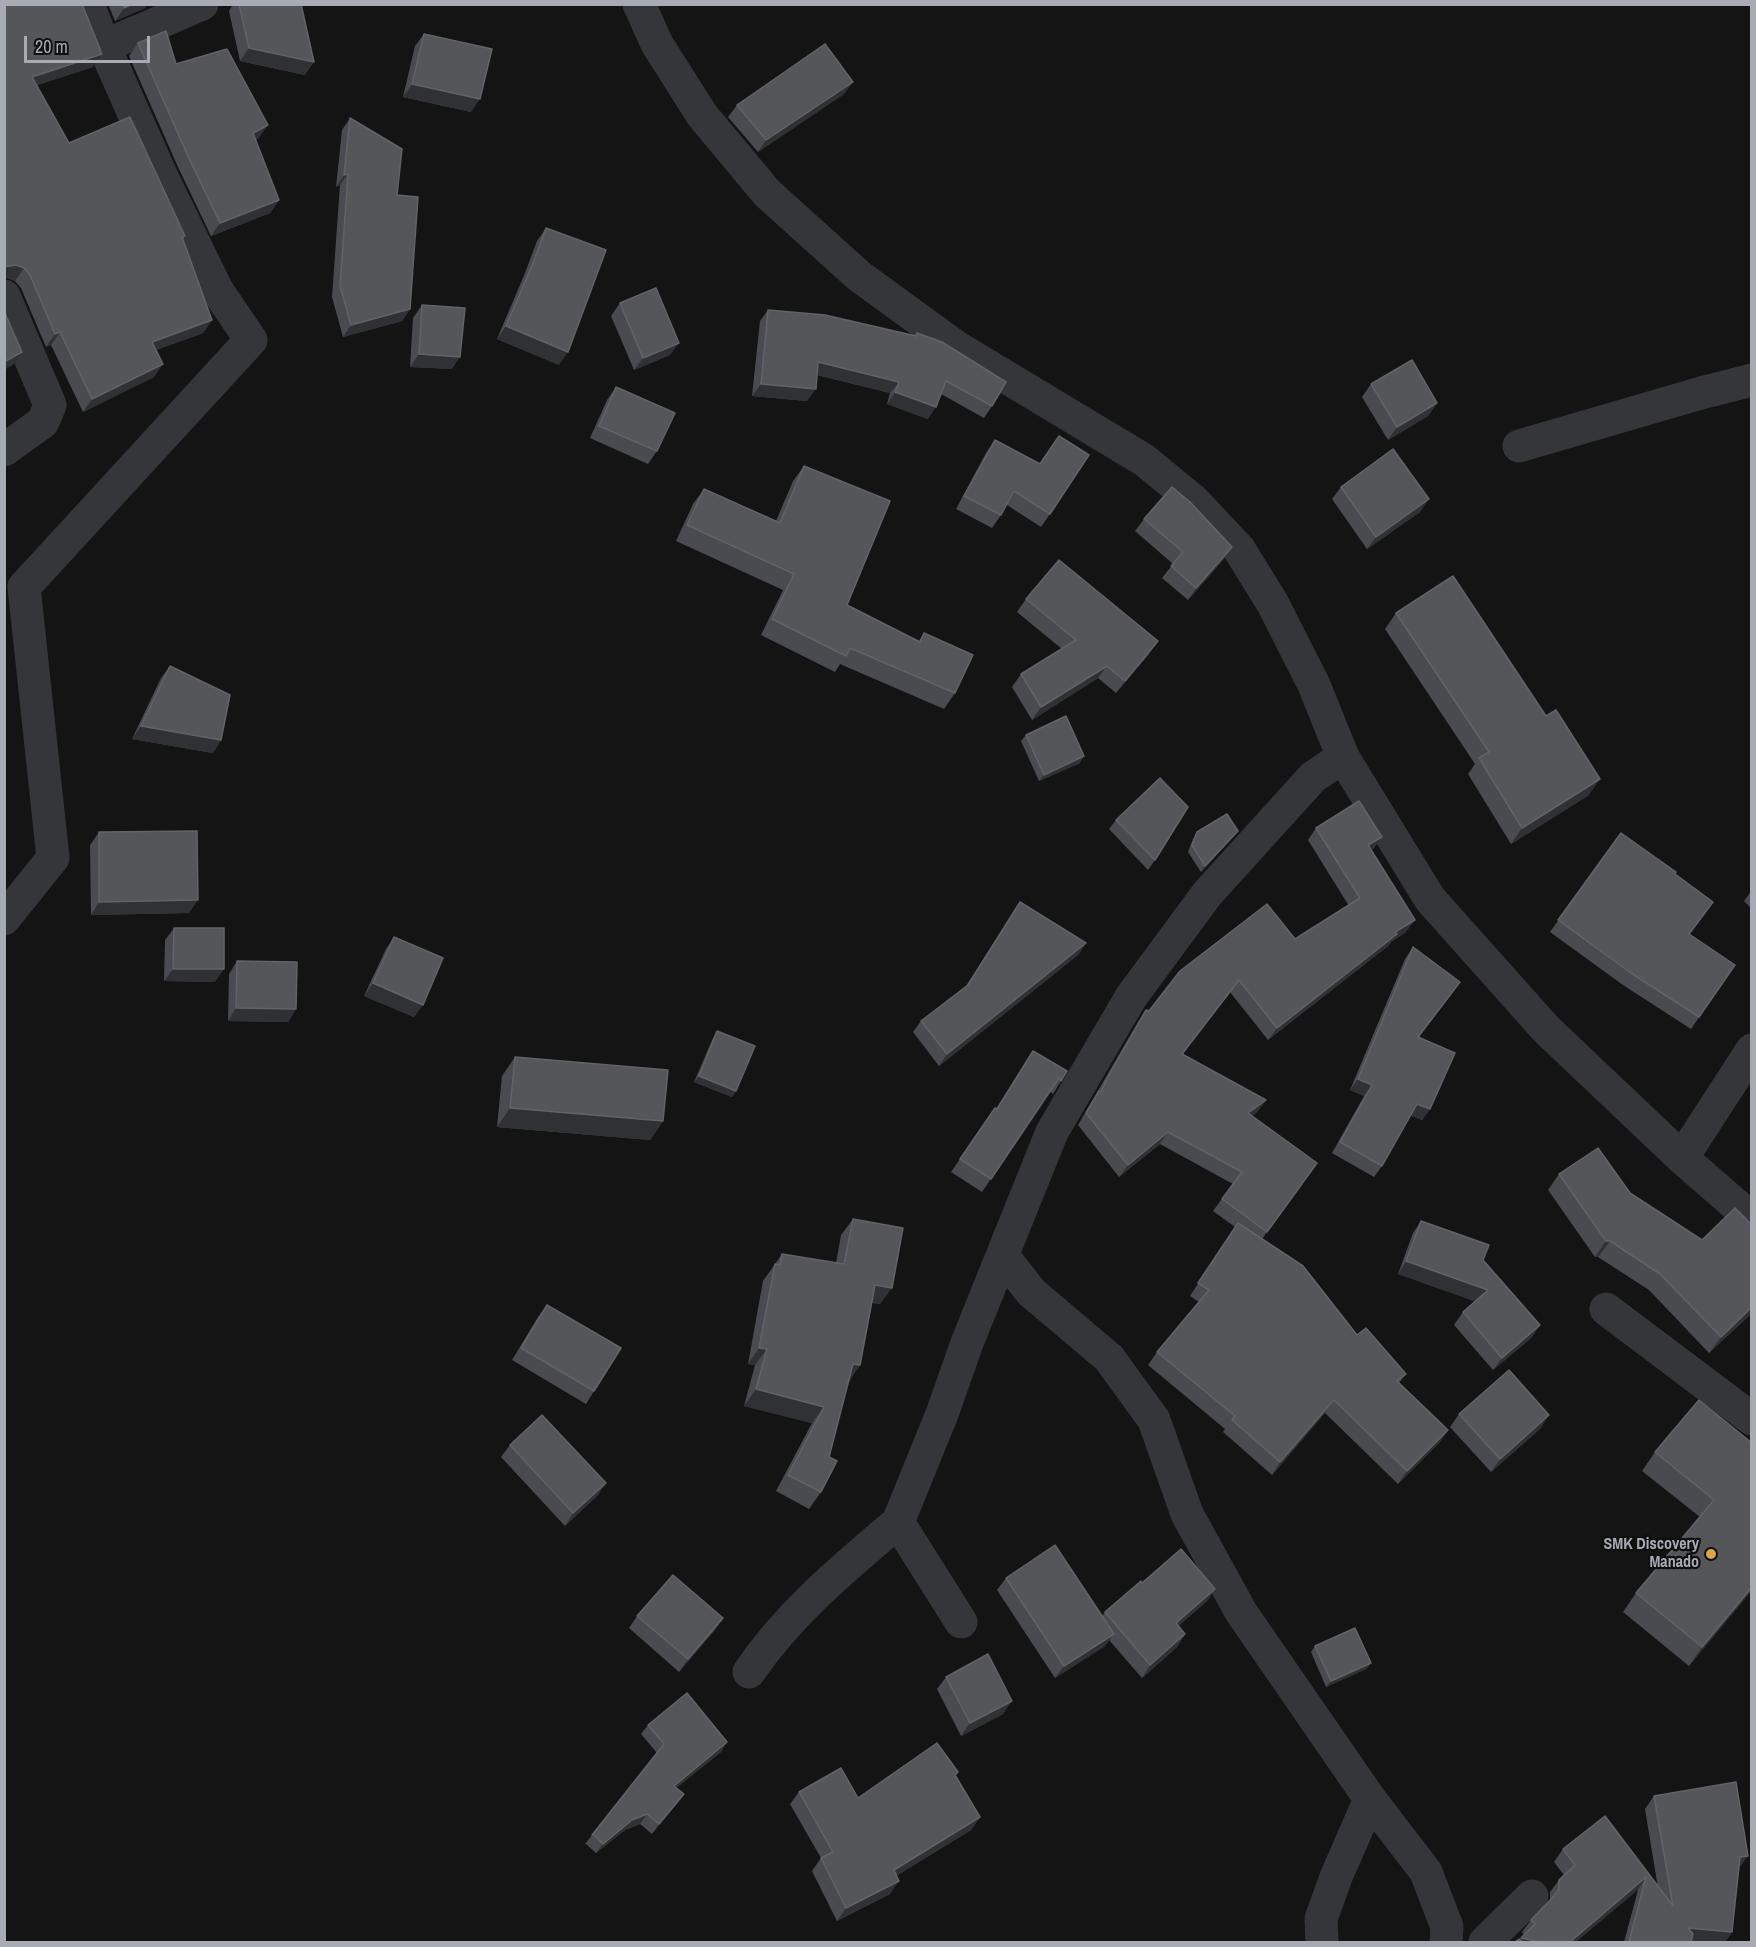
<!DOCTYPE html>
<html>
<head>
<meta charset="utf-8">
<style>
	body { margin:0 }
	#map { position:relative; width:1756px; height:1947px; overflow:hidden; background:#141415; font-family:"Archivo Narrow",sans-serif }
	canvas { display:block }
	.frame { position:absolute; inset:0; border:6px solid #a7abb4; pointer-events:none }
	.scale { position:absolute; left:24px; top:36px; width:126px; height:27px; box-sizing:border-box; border:3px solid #a7abb4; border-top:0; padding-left:8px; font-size:18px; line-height:21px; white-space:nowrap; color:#a7abb4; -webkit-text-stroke:4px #0f0f10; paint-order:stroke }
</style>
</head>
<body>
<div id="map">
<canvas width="1756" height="1947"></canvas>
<div class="frame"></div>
<div class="scale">20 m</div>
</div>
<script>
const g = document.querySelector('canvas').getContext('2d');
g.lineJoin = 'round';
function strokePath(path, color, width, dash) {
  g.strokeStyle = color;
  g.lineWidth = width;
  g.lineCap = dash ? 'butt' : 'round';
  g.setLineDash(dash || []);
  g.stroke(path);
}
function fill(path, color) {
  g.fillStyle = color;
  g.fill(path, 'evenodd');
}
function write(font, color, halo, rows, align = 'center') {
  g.font = font + ' "Archivo Narrow",sans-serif';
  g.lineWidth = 4.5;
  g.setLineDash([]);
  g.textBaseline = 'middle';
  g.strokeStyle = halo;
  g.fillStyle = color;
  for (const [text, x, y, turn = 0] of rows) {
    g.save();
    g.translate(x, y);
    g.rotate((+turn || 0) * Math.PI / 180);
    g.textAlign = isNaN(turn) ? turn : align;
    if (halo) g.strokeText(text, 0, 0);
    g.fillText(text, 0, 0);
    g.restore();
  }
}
strokePath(new Path2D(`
	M88,4L104,46L202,4
	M639,4L657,44L702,115L767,193L859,276L958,348L1144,460L1194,501L1239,549L1273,604L1314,685L1343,757L1430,899L1546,1029L1682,1158L1752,1219
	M4,296L50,405L43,422L4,450
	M1519,446L1701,393L1752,380
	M4,919L53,858L24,587L251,340L217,290L161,175L104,46
	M1682,1158L1752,1050
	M1003,1256L1031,1292L1109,1358L1154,1420L1187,1514L1241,1612L1370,1799L1426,1872L1447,1927L1446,1942
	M1606,1309L1752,1419
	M961,1622L898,1522L942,1414L967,1343L1052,1132L1131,997L1207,894L1313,777L1343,757
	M749,1672C789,1613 844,1568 898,1522
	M1322,1942L1321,1919L1336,1877L1370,1799
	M1485,1942L1532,1896`), '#35363a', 33);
fill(new Path2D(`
	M4,4L93,67L37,85L69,143L185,236L183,240L212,320L203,333L156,350L154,377L83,412L51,345L46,347L21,288L15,281L7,278H4Z
	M108,4H147L145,8L115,21Z
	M233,4H301L305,75L240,61L229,11Z
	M424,34L471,112L403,97L415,46Z
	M138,43L176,64L259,138L255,140L279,200L270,213L211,236L178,167L129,56Z
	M844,94L758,152L728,117L737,105Z
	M350,118L397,195L410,309L402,321L343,337L332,297L340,185L336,187L342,130Z
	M546,228L559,365L497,339L525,273L537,241Z
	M620,303L670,355L634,370L611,316Z
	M422,305L452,369L410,367L413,318Z
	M768,310L915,336L917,333L992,406L984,418L941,394L928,419L887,404L890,393L817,375L807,401L752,396L760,321Z
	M1371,384L1437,403L1428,416L1388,440L1362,397Z
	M616,387L657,451L648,464L590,438L607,400Z
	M1059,436L1050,514L1041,527L1007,505L1001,515L992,528L956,509L986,453L995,440L1040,464Z
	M804,466L847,605L919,641L924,633L955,693L944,709L840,664L835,672L761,635L783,590L676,541L693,504L704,489L776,521L793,481Z
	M1341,487L1420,512L1367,549L1332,499Z
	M1144,519L1232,547L1223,560L1188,600L1162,578L1173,564L1135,531Z
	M1026,599L1149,654L1116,693L1098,678L1032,720L1012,687L1021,674L1062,649L1017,612Z
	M1396,613L1589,795L1511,844L1468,774L1475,764L1385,629Z
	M170,666L221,740L213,753L132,739L161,678Z
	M1026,735L1080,763L1039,781L1021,741Z
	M1116,820L1155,860L1148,870L1109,829Z
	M1316,828L1382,837L1373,849L1371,850L1406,932L1391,942L1388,946L1268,1040L1230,992L1183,1054L1266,1100L1257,1112L1252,1116L1317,1163L1262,1239L1357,1335L1406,1374L1399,1383L1448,1430L1439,1443L1398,1484L1325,1413L1272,1475L1223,1432L1225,1429L1148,1365L1157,1352L1199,1302L1190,1296L1235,1227L1213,1211L1233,1184L1160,1144L1119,1177L1078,1125L1138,1022L1146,1010L1149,1011L1295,939L1349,906L1308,840Z
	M99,832L189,913L91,915L90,845Z
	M1197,832L1233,837L1201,872L1188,852L1193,839Z
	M1621,833L1713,902L1689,935L1735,965L1691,1029L1623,985L1550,932Z
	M1752,890V909L1744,901Z
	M1020,902L1086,943L1078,955L939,1066L913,1032L921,1021L966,986Z
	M174,928L215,982L164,981L165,940Z
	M394,937L414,1017L364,996L386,949Z
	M1413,947L1452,993L1419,1037L1430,1109L1422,1120L1410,1115L1382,1166L1374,1177L1332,1153L1364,1096L1350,1090L1405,959Z
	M237,961L296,1009L288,1022L228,1021L229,974Z
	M717,1031L736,1091L732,1097L694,1082L713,1038Z
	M1033,1051L1061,1081L1053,1094L1050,1091L982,1192L951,1172L995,1108L996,1109Z
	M515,1057L663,1121L650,1140L497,1127L502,1076Z
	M1559,1174L1630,1193L1702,1240L1752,1225V1313L1709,1353L1649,1290L1598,1257H1595L1548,1190Z
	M853,1219L880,1304L872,1303L860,1365L848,1382L821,1492L809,1509L776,1491L812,1423L744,1406L755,1365L748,1364L763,1281L782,1254L836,1263L841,1235Z
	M1421,1221L1483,1260L1540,1325L1531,1338L1493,1370L1454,1325L1463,1312L1475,1301L1398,1274L1413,1233Z
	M547,1305L594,1391L586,1404L512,1360L538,1317Z
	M1459,1414L1541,1428L1491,1472L1450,1427Z
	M1752,1443V1590L1689,1666L1623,1612L1636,1593L1700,1517L1642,1471L1655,1452Z
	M510,1445L606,1483L597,1496L565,1526L501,1457Z
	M1006,1578L1102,1616L1105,1612L1142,1583L1215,1589L1207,1601L1178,1626L1185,1634L1177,1647L1142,1678L1109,1640L1105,1646L1055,1678L997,1590Z
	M637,1616L723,1618L714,1631L679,1672L629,1628Z
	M1315,1646L1371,1663L1366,1669L1326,1687L1311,1652Z
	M946,1677L1003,1714L961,1736L937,1689Z
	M648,1725L727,1742L721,1752L676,1788L677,1803L652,1834L640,1824L625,1830L596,1853L586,1844H585L657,1753L641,1734Z
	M955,1776L980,1817L971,1830L896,1876L890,1894L837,1921L812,1871L821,1858L790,1804L799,1792L858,1798Z
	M1654,1796L1739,1868L1732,1932L1725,1942H1624L1638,1890L1520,1940L1524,1935L1522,1932L1531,1920L1550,1901V1892L1559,1880L1564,1875L1554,1862L1563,1849L1605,1816L1658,1888L1645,1809Z`), '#4a4b50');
fill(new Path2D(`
	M132,4H147L145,8L115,21L124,8Z
	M249,48L314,62L305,75L240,61Z
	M102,54L93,67L23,90L32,77Z
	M853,82L844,94L758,152L766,140Z
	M412,84L480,99L471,112L403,97Z
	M268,125L259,138L244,146L253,133Z
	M348,174L340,185L336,187L344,175Z
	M279,200L270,213L211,236L220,223Z
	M16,265L24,268L15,281L7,278H4V267Z
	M410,309L402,321L343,337L351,325Z
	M212,320L203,333L143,355L152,342Z
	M506,326L568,352L559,365L497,339Z
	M60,332L51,345L46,347L55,334Z
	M679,343L670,355L634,370L643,358Z
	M22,352L13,365L4,370V362Z
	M419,354L460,357L452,369L410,367Z
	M818,362L899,382L890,393L810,373Z
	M163,364L154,377L83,412L92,399Z
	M761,384L816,389L807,401L752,396Z
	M895,392L936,407L928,419L887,404Z
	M1437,403L1428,416L1388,440L1397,427Z
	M1429,499L1420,512L1367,549L1376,537Z
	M1232,547L1223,560L1188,600L1196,588Z
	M1158,641L1149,654L1116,693L1125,681Z
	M1107,666L1098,678L1032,720L1041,707Z
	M141,726L221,740L213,753L132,739Z
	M1084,756L1080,763L1039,781L1044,775Z
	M1600,779L1589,795L1511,844L1522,828Z
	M1238,831L1233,837L1201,872L1205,866Z
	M1382,837L1373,849L1360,857L1368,845Z
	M198,900L189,913L91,915L99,902Z
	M1415,920L1406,932L1391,942L1388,946L1268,1040L1277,1028L1395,932Z
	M1086,943L1078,955L939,1066L947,1054Z
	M173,969H224L215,982L164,981Z
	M373,983L423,1005L414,1017L364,996Z
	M236,1008L296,1009L288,1022L228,1021Z
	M699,1076L736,1091L732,1097L694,1082Z
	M1358,1079L1372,1085L1364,1096L1350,1090Z
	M1266,1100L1257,1112L1240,1125L1248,1113Z
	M1417,1104L1430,1109L1422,1120L1409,1115Z
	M510,1108L663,1121L650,1140L497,1127Z
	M1168,1132L1160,1144L1119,1177L1128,1165Z
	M1606,1241H1610L1598,1257H1595Z
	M1406,1261L1488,1290L1479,1303L1398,1274Z
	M875,1285L892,1288L880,1304L864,1301Z
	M1752,1307V1313L1709,1353L1721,1337Z
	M1540,1325L1531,1338L1493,1370L1502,1358Z
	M759,1348L767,1349L755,1365L748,1364Z
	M853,1364L860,1365L849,1382L841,1381Z
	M756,1389L824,1407L812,1423L744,1406Z
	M1334,1400L1325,1413L1272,1475L1280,1462Z
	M1549,1415L1541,1428L1491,1472L1500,1459Z
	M1448,1430L1439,1443L1398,1484L1407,1471Z
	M606,1483L597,1496L565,1526L573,1513Z
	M1752,1587V1590L1689,1666L1702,1647Z
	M1215,1589L1207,1601L1167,1636L1176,1623Z
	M723,1618L714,1631L679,1672L688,1659Z
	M1114,1634L1105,1646L1055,1678L1064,1666Z
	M1185,1634L1177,1647L1142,1678L1150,1665Z
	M1371,1663L1366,1669L1326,1687L1331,1681Z
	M1012,1701L1003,1714L961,1736L970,1723Z
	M727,1742L721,1752L667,1795L674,1786Z
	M684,1794L677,1803L652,1834L659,1824Z
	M647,1814L640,1824L625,1830L596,1853L603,1844L632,1820Z
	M980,1817L971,1830L885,1883L894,1870Z
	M1748,1856L1739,1868L1740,1857Z
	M1646,1877L1638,1890L1576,1942H1570Z
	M899,1881L890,1894L837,1921L846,1908Z
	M1688,1928L1732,1932L1725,1942H1701L1680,1940Z
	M1521,1938L1540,1942H1518Z`), '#303134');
const building = new Path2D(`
	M4,4H82L102,54L32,77L69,143L130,117L185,236L182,237L212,320L152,342L163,364L92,399L60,332L55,334L30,275L24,268L16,265L4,267Z
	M122,4H132L124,8Z
	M239,4H301L314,62L249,48Z
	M166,31L176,64L227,49L268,125L253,133L279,200L220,223L187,154L138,43Z
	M424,34L492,49L480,99L412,84Z
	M825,44L853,82L766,140L737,105Z
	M350,118L402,149L397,195L418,197L410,309L351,325L340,286L348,174L344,175Z
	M546,228L606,250L568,352L506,326L534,261Z
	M656,288L679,343L643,358L620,303Z
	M422,305L465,308L460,357L419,354Z
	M768,310L825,315L916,336L917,333L942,342L1006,382L992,406L946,381L936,407L895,392L899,382L818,362L816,389L761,384Z
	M4,311L22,352L4,362Z
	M1412,360L1437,403L1397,427L1371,384Z
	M616,387L675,413L657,451L599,426Z
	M1059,436L1089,455L1050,514L1014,491L1001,515L964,496L995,440L1040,464Z
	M1393,449L1429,499L1376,537L1341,487Z
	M804,466L890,501L847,605L920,642L924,633L973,655L955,693L850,648L846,656L772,619L794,574L687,525L704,489L780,523Z
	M1172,487L1190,502L1232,547L1196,588L1171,566L1183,552L1144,519Z
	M1059,560L1158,641L1125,681L1107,666L1041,707L1021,674L1076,640L1026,599Z
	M1453,576L1546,716L1556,710L1600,779L1522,828L1479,758L1489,752L1396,613Z
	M170,666L230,695L221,740L141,726Z
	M1066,716L1084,756L1044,775L1026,735Z
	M1160,778L1188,807L1155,860L1116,820Z
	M1359,801L1382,837L1368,845L1415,920L1395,932L1397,934L1277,1028L1239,980L1182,1054L1266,1100L1248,1113L1317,1163L1267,1232L1222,1199L1242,1172L1168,1132L1128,1165L1086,1113L1099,1091L1101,1092L1106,1080L1146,1010L1149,1011L1180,971L1267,904L1295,939L1360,898L1316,828Z
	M1227,814L1238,831L1205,866L1192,845L1197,832Z
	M197,831L198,900L99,902V832Z
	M1621,833L1676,872L1675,874L1713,902L1689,934L1735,965L1699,1017L1631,973L1558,920Z
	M1020,902L1086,943L947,1054L921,1021L968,985Z
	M174,928H224V969H173Z
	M394,937L443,958L423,1005L373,983Z
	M1413,947L1460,982L1418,1037L1455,1053L1430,1109L1417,1104L1382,1166L1340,1142L1372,1085L1358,1079Z
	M237,961L297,962L296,1009L236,1008Z
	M717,1031L755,1046L736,1091L699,1076Z
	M1033,1051L1067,1071L1061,1081L1059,1078L991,1179L960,1159L995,1108L997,1109Z
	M515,1057L668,1070L663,1121L510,1108Z
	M1598,1148L1630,1193L1702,1240L1735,1208L1752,1225V1307L1721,1337L1660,1274L1610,1241H1606L1559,1174Z
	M853,1219L903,1228L892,1288L875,1285L860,1365L853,1364L829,1457L837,1461L821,1492L788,1475L824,1407L756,1389L767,1349L759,1348L775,1264L780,1265L782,1254L844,1264Z
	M1421,1221L1489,1245L1483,1260L1540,1325L1502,1358L1463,1312L1488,1290L1406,1261Z
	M1238,1223L1303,1266L1357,1335L1366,1328L1406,1374L1397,1381L1448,1430L1407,1471L1334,1400L1280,1462L1232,1420L1235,1416L1157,1352L1209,1290L1198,1283Z
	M547,1305L621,1348L594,1391L521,1348Z
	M1509,1370L1549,1415L1500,1459L1459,1414Z
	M1699,1400L1752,1443V1587L1702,1647L1636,1593L1714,1500L1655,1452Z
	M542,1415L606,1483L573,1513L510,1445Z
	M1055,1545L1114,1634L1064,1666L1006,1578Z
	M1181,1549L1215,1589L1176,1623L1185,1634L1150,1665L1105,1612L1141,1581L1142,1583Z
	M673,1575L723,1618L688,1659L637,1616Z
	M1355,1628L1371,1663L1331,1681L1315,1646Z
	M988,1654L1012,1701L970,1723L946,1677Z
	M687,1693L727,1742L674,1786L684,1794L659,1824L647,1814L632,1820L603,1844L593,1834L592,1835L664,1744L648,1725Z
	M937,1743L958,1772L955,1775L980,1817L894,1870L899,1881L846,1908L821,1858L833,1852L799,1792L841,1768L858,1798Z
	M1736,1782L1748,1856L1740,1857L1732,1932L1688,1928L1693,1934L1691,1942H1629L1646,1877L1570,1942H1540L1521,1938L1535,1924L1531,1920L1554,1896L1559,1889V1880L1575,1865L1563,1849L1605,1816L1673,1906L1654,1796Z
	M1519,1939L1523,1942H1515Z`);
fill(building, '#54565a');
strokePath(building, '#616368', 1.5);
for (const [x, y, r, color] of [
	[1711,1554,6,"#dba646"]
]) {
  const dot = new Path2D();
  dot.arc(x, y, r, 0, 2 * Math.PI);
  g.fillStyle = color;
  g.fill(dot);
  strokePath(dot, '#0f0f10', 2);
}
write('bold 16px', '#a7abb4', '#0f0f10', [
	["SMK Discovery",1699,1545],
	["Manado",1699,1563]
], 'right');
</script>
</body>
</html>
